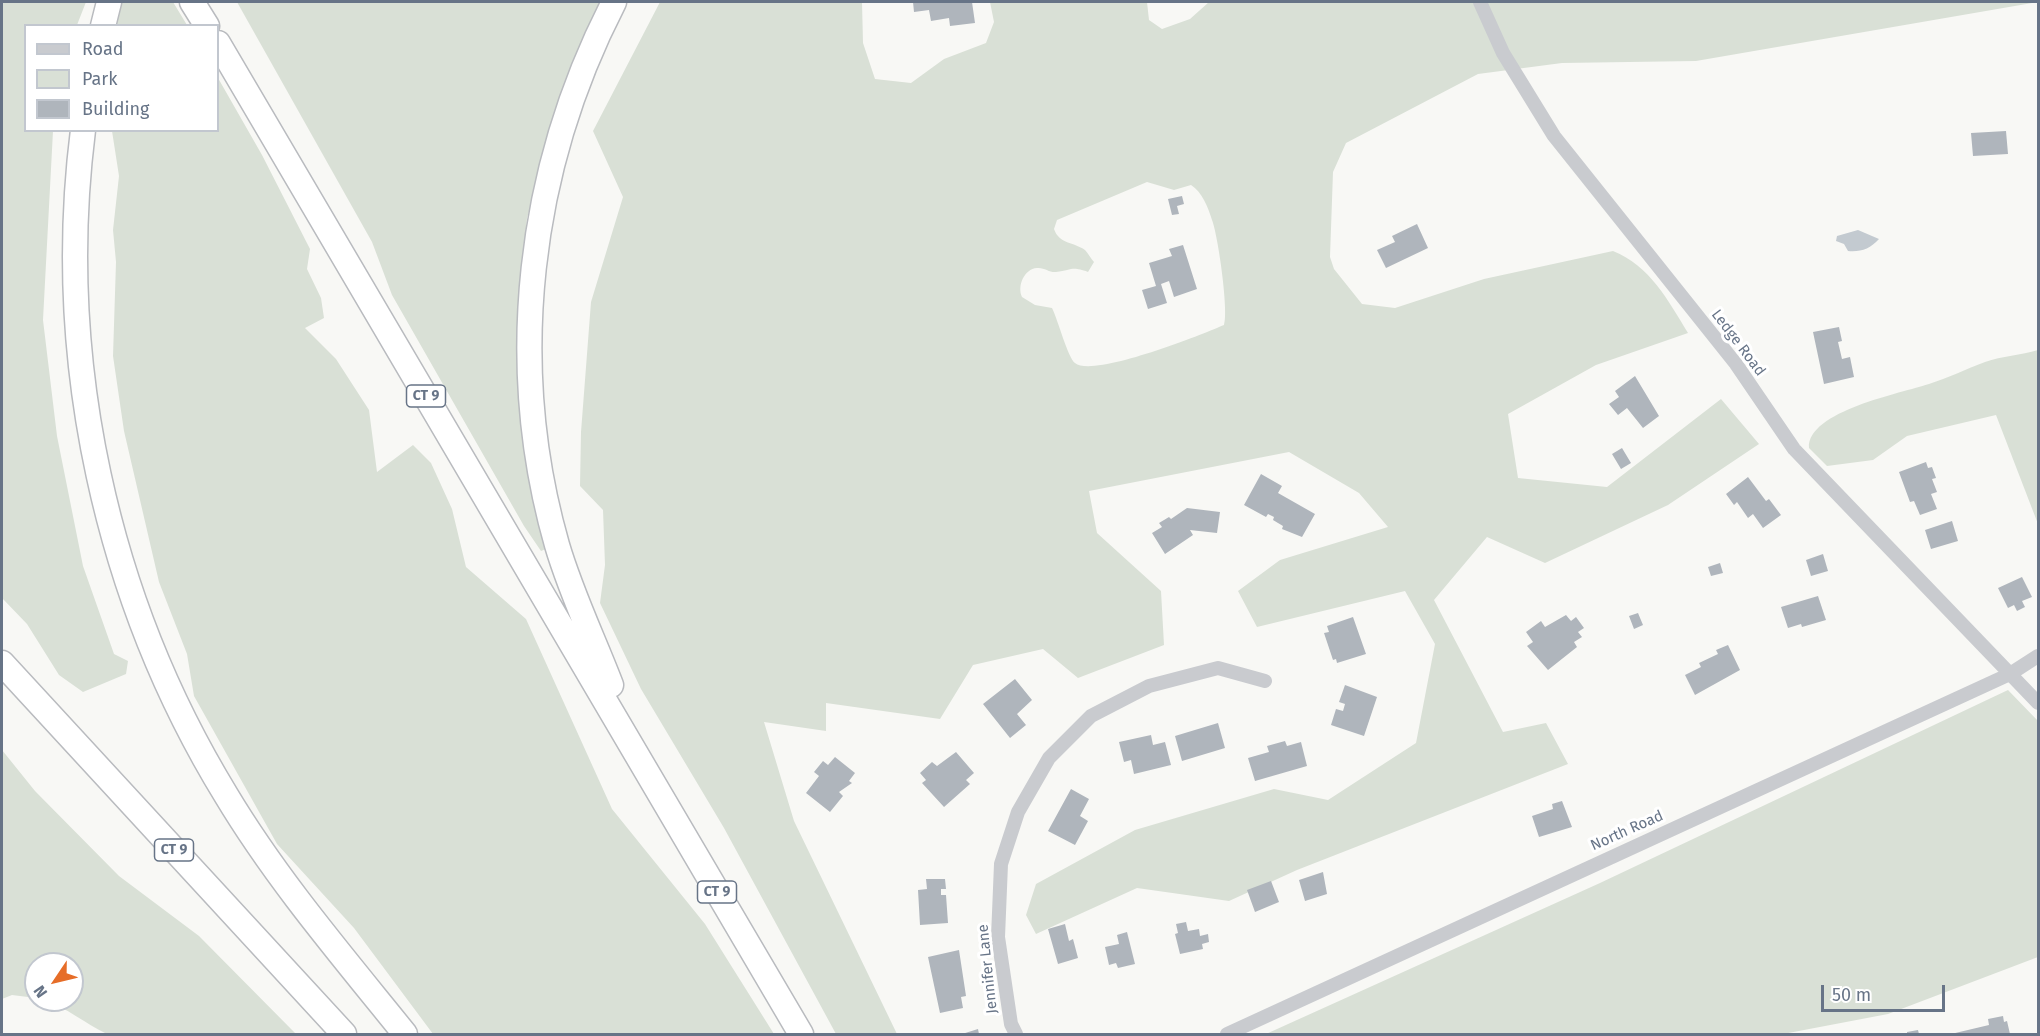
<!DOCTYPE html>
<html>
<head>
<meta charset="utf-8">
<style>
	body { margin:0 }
	#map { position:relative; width:2040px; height:1036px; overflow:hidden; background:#f8f8f5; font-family:"Fira Sans",sans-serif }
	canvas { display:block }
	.frame { position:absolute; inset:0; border:3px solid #677487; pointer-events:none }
	.legend { position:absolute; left:24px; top:24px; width:195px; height:108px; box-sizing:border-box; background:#fff; border:2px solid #c2c7cf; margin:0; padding:8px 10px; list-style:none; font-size:18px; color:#677487 }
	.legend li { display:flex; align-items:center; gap:12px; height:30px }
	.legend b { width:30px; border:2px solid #c2c7cf }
	.north { position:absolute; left:24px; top:952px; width:60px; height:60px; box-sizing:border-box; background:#fff; border:2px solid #c2c7cf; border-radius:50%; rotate:235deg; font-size:16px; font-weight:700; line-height:24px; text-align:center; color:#677487 }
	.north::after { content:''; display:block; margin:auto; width:21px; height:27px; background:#e66d28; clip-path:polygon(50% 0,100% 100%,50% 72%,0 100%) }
	.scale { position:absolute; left:1821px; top:985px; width:124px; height:27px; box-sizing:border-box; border:3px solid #677487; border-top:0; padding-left:8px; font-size:18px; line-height:21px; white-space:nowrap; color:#677487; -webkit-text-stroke:4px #fff; paint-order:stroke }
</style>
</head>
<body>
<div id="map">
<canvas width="2040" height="1036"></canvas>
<div class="frame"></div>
<ul class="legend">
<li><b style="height:8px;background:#c9cbcf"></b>Road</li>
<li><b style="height:16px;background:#d9e0d6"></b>Park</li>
<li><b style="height:16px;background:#afb5bc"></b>Building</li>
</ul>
<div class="north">N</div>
<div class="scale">50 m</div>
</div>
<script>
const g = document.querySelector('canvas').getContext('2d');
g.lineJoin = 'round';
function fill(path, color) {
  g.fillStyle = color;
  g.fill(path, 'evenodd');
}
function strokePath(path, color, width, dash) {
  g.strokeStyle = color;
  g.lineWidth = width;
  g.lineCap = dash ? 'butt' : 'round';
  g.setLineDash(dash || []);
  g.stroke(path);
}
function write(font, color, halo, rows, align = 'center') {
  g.font = font + ' "Fira Sans",sans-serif';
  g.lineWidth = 6;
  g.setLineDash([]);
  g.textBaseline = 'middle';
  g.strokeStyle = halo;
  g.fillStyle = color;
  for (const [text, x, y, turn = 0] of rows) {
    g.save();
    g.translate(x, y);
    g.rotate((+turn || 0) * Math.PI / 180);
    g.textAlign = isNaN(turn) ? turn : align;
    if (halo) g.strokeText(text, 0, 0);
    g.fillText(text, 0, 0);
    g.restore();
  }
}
fill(new Path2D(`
	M2,2H86L77,25L26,26V130L53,131L43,320L57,436L83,566L114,654L128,661L126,674L83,692L59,675L27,624L2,598Z
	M120,2H173L187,25L114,26Z
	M237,2H604L552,131L527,218L521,276V404L548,548L541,551L524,526L392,295L372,242Z
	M660,2H862L863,43L875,79L911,83L944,59L986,43L994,22L990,2H1147L1149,20L1162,29L1190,19L1209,2H2038L1696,61L1562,63L1478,74L1346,143L1333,172L1330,257L1334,269L1362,304L1395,308L1484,279L1613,251C1650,266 1668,300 1688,333L1596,365L1508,414L1518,478L1607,487L1721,399L1759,444L1668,505L1545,563L1487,537L1434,600L1503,732L1546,723L1568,764L1297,870L1229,901L1137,888L1036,934L1026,915L1036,884L1135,830L1274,789L1328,800L1416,743L1435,644L1405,591L1257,627L1238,591L1280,560L1388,527L1359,493L1289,452L1089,491L1097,533L1161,591L1164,645L1078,678L1043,649L973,665L940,719L826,703V731L764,722L794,821L897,1034H836L724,828L641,689L600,603L605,565L603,510L580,486L581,432L591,302L623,197L593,131ZM1147,182L1174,190L1191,185C1202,192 1208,207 1212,220C1218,235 1229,312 1224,325C1201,335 1093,378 1075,363C1068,358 1058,320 1052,308L1035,305L1022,297C1017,286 1024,269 1037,268C1044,267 1050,273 1056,272C1072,270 1072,266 1088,272L1094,262C1091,259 1088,253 1085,250C1074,242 1059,244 1054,229L1057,220Z
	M218,78L262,155L310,249L307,269L321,298L324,318L305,328L336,359L369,410L377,472L413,445L431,463L452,509L466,567L526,619L612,809L705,924L774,1034H433L354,928L277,844L194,696L187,654L159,582L124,431L113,356L116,262L113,230L119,176L112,131L218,130Z
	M2038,350V524L1996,415L1907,436L1873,460L1827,466L1809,448C1807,411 1902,393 1929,384C1948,378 1966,369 1985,362C2002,356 2021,355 2038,350Z
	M2008,690L2038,721V957L1888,1014L1783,1034H1266L1600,883Z
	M2,750L35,791L119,876L199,936L296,1034H107C84,1023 68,1008 43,1000H72V964H36V998L12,995L2,999Z`), '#d9e0d6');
fill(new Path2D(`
	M1858,230L1879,239C1870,249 1861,252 1848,251L1844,244L1836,241L1837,236Z`), '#c3cad0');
fill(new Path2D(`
	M913,2H972L975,23L950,26L949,18L931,21L929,10L914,12Z
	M2006,131L2008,154L1973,156L1971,133Z
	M1182,196L1184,204L1177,206L1179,214L1172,215L1168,199Z
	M1417,224L1428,248L1386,268L1377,250L1395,242L1392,236Z
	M1183,245L1197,289L1174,297L1169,281L1161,284L1167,303L1148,309L1142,290L1156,286L1149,263L1172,256L1169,249Z
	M1839,327L1842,341L1838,342L1842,359L1850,357L1854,377L1824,384L1813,332Z
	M1635,376L1659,416L1643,428L1627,408L1618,415L1609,404L1619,397L1615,391Z
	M1622,448L1631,463L1621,469L1612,454Z
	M1926,462L1928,468L1932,467L1936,478L1932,479L1937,492L1931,494L1937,509L1920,515L1914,501L1910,502L1899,472Z
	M1261,474L1282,486L1278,493L1315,514L1302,537L1282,529L1283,526L1273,520L1274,517L1268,514L1266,517L1244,505Z
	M1748,477L1766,501L1769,499L1781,515L1763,528L1753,514L1748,518L1737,502L1734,505L1726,494Z
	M1187,508L1220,512L1217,533L1190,530L1193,535L1165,554L1152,533L1162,527L1159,523L1169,517L1171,519Z
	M1952,521L1958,541L1931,549L1925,530Z
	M1823,554L1828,571L1811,576L1806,560Z
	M1720,563L1723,573L1711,576L1708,567Z
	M2022,577L2032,597L2022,601L2025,607L2017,611L2014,605L2008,608L1998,588Z
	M1818,596L1826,620L1802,627L1801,624L1788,628L1781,607Z
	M1638,613L1643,625L1634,629L1629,616Z
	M1566,615L1571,621L1576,617L1584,628L1578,632L1582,637L1574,642L1577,647L1548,670L1527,646L1533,642L1526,632L1541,621L1545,627Z
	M1353,617L1366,654L1337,663L1336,659L1333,660L1324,633L1329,632L1327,626Z
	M1728,645L1740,670L1695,695L1685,675L1701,667L1699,663L1718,654L1716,650Z
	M1015,679L1032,700L1017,714L1026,725L1010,738L983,704Z
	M1345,685L1377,697L1364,736L1331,725L1336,709L1343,711L1345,704L1339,702Z
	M1218,723L1225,748L1182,761L1175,736Z
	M1151,735L1153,745L1165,742L1171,765L1134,774L1131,760L1124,762L1119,742Z
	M1285,741L1287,746L1301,742L1307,766L1255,781L1248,758L1269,752L1267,746Z
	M956,752L974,773L966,780L970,784L944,807L922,783L926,780L920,773L932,762L937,766Z
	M835,757L855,773L849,781L852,783L839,792L843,796L830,812L806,793L819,776L814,772L823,761L828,765Z
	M1071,789L1089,799L1080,816L1088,821L1075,845L1048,831Z
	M1562,801L1572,827L1539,837L1532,816L1553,809L1552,804Z
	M1323,872L1327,894L1305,901L1299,880Z
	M926,879H945L946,889H941V895H946L948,923L920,925L918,890L927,889Z
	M1271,881L1279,902L1255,912L1247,890Z
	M1186,922L1188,931L1199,929L1200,936L1208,934L1209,942L1202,944L1203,949L1180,954L1175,934L1178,933L1176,924Z
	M1065,924L1069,941L1073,939L1078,958L1058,964L1048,929Z
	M1127,932L1135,964L1118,968L1116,963L1109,965L1105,947L1119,944L1117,935Z
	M959,950L966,996L961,997L963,1008L940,1013L928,957Z
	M2003,1016L2004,1022L2007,1021L2010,1034H1951L1989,1025L1988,1019Z
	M978,1029L979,1034H962Z
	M1918,1030L1919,1034H1907V1032Z`), '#afb5bc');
const highway = new Path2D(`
	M192,2L207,26
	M103,26L109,2
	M218,43L801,1034
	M83,130C54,359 106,599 226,795C277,880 343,957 405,1034
	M2,663L344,1034
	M611,685C593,638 571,593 557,545C505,363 528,169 614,2`);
strokePath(highway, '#b9bbbf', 27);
strokePath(new Path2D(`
	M1480,2L1503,53L1554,136L1736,364L1794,449L2038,703
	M1016,1034L1011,1024L998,937L1001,864L1018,812L1049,758L1091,716L1149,686L1218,668L1265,681
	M1227,1034L2010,674L2038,656`), '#c9cbcf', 14);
strokePath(highway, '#fff', 24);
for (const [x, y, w] of [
	[426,396,39],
	[174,850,39],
	[717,892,39]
]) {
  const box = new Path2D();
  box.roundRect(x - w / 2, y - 11, w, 22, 4.5);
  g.fillStyle = '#fff';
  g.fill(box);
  strokePath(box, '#677487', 1.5);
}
write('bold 14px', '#677487', null, [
	["CT 9",426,396],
	["CT 9",174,850],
	["CT 9",717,892]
]);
write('15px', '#677487', '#fff', [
	["Ledge Road",1738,343,53],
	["North Road",1627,831,-24],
	["Jennifer Lane",988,969,-96]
]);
</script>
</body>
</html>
